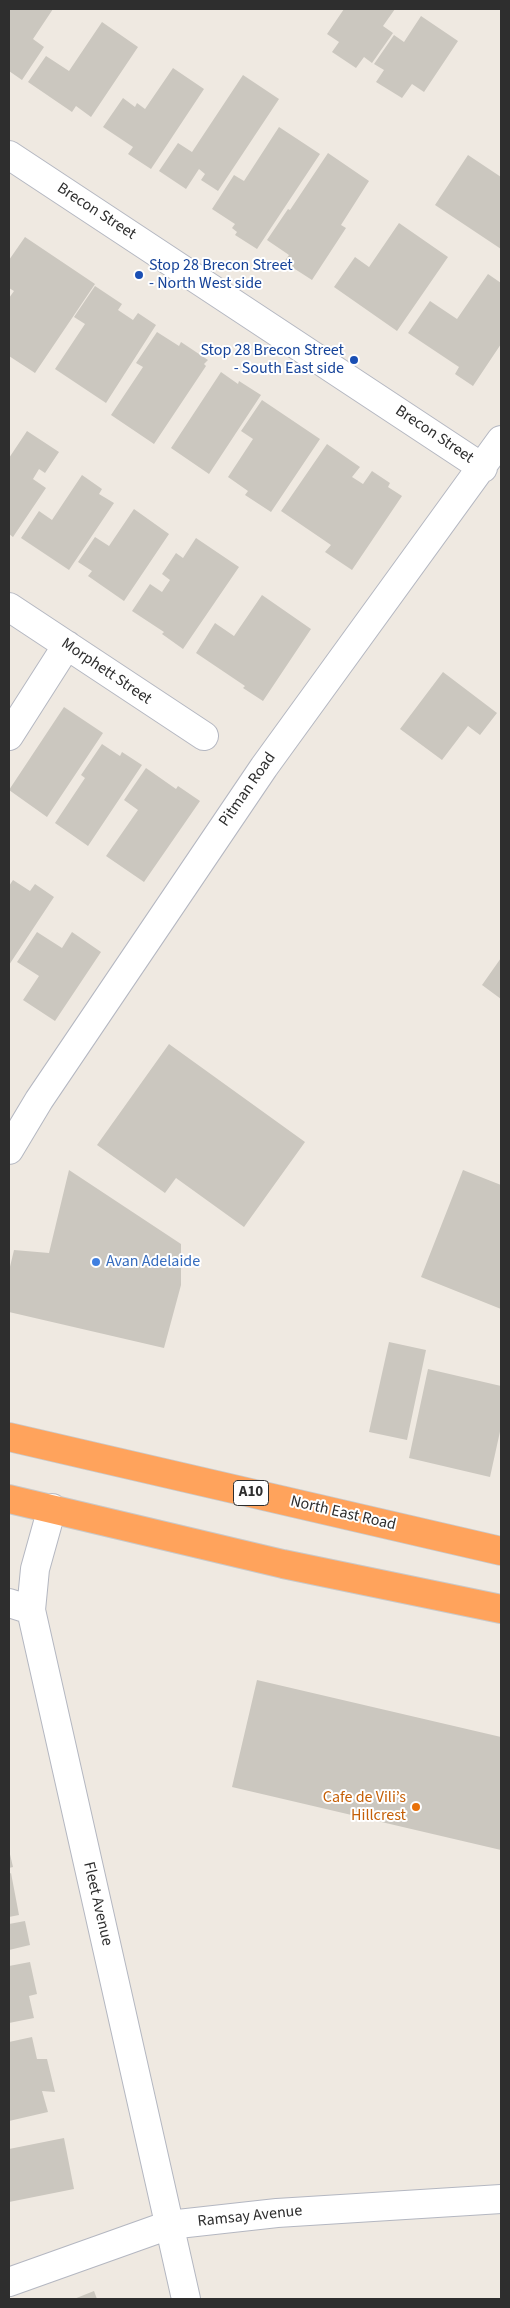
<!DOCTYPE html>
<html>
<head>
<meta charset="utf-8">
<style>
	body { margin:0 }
	#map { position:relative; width:510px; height:2308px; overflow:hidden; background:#efe9e1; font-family:"Source Sans 3",sans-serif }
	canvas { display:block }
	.frame { position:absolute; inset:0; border:10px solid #2e2e2e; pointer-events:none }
</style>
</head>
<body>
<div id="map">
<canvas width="510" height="2308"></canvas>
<div class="frame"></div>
</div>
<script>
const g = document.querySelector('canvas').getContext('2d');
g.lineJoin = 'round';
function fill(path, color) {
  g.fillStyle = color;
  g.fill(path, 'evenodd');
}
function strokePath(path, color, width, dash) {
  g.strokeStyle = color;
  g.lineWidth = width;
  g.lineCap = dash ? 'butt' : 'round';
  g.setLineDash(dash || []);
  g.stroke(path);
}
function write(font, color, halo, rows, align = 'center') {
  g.font = font + ' "Source Sans 3",sans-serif';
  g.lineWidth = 4;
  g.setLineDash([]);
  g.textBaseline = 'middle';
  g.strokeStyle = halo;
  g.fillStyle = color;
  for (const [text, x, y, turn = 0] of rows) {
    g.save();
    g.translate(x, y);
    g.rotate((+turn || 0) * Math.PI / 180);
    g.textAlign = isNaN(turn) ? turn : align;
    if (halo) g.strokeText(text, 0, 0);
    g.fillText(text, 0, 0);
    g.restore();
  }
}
fill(new Path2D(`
	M9,9H53L33,39L44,47L22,80L9,71Z
	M344,9H395L383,26L393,33L372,63L364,57L356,68L332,52L339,42L327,34Z
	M421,16L458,41L424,92L412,84L402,98L376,82L384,70L374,64L394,35L404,42Z
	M102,22L138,47L91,117L76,106L72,112L28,82L46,56L69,71Z
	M173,68L204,89L151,169L128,154L133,147L103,127L123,98L135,107L137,103L145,109Z
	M243,75L279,99L218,191L201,180L205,174L199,169L186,189L159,171L178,143L192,152Z
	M279,127L320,154L257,249L235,235L237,232L232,228L235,224L212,209L234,175L244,181Z
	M328,153L369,181L341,225L346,228L312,280L284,262L289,255L267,240L288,209L290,210Z
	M468,155L501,177V249L435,205Z
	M399,223L448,257L397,331L334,287L355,257L369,267Z
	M25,237L95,284L35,373L9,356V298L14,291L9,288V260Z
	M488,274L501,283V344L473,386L455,374L459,367L408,333L430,301L457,319Z
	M95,286L122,304L118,310L133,320L138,313L156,325L106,403L55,369L85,324L74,317Z
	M157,332L179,346L181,342L208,360L204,364L206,366L154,444L111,415L143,367L136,363Z
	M221,372L238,384L239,381L261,395L209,474L171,448Z
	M262,400L320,439L271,512L245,495L248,491L228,477L253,439L241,431Z
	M27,431L59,452L45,473L39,469L33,479L46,488L13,537L9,534V458Z
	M327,444L360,467L352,477L363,484L372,471L390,483L388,487L402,496L352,570L325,552L331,545L281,511Z
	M82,475L102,489L99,494L114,503L69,570L21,538L39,511L52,520Z
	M134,509L169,534L124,601L88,576L92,571L78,562L95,537L109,546Z
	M196,538L239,567L183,649L162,634L164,632L132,611L150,584L162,592L170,580L162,574L176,553L183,558Z
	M262,595L311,629L263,701L243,688L245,686L196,653L215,623L234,636Z
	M443,672L497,713L480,735L468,726L442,760L400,729Z
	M64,707L103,733L47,817L9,790Z
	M102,744L120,756L122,752L142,765L88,846L55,823L85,778L81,775Z
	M146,768L176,789L178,786L200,801L144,882L106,856L138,810L124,800Z
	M13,880L30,891L35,884L54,897L9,965V886Z
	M37,932L62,948L72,932L101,952L55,1021L23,1000L39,976L17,962Z
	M501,958V999L482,985Z
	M169,1044L305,1142L244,1227L176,1178L165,1193L97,1145Z
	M69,1170L181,1244V1285L164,1348L9,1312V1271L14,1250L49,1253Z
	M463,1170L501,1185V1309L421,1277Z
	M389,1342L426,1350L407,1440L369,1432Z
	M428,1369L501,1386V1427L490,1477L409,1458Z
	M257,1680L501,1737V1850L232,1787Z
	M9,1850L13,1867L9,1868Z
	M11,1873L19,1915L9,1917V1874Z
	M25,1921L30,1945L9,1950V1924Z
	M30,1962L37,1994L29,1996L34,2018L9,2023V1966Z
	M32,2037L37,2059H47L55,2092L42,2091L48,2112L9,2121V2042Z
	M64,2138L74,2189L9,2202V2149Z
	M94,2291L97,2299H74Z`), '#cbc7bf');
const street = new Path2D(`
	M9,155L483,468
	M9,607L204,736
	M9,736L67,645
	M9,1150L39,1100L264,767L501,440
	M52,1508L35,1569L31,1610L186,2299
	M9,1603L31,1610
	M9,2282L169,2225L277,2213L501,2199`);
const highway = new Path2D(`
	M9,1437L501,1551
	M9,1499L283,1564L501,1609`);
strokePath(street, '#b4b7c1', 30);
strokePath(highway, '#c9c9c9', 30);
strokePath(street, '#fff', 28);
strokePath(highway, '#ffa35c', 28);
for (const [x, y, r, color] of [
	[139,275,5,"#1a4fb4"],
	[354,360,5,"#1a4fb4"],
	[96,1262,5,"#3f7fe0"],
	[416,1807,5,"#e8710a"]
]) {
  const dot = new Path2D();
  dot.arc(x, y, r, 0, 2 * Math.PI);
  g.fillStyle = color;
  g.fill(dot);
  strokePath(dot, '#fff', 2);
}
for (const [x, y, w] of [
	[251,1493,35]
]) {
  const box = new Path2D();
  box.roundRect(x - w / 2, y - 12.5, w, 25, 4);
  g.fillStyle = '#fff';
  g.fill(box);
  strokePath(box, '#2e2e2e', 1);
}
write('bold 15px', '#2e2e2e', null, [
	["A10",251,1493]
]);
write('16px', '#2e2e2e', '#fff', [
	["Brecon Street",96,212,33],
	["Brecon Street",434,435,34],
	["Morphett Street",106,672,34],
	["Pitman Road",248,790,-55],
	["North East Road",343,1514,13],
	["Fleet Avenue",97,1904,77],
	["Ramsay Avenue",250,2217,-6]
]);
write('16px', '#164399', '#fff', [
	["Stop 28 Brecon Street",149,266],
	["- North West side",149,284],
	["Stop 28 Brecon Street",344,351,"right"],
	["- South East side",344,369,"right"]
], 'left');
write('16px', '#366cbe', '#fff', [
	["Avan Adelaide",106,1262]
], 'left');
write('16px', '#c56008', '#fff', [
	["Cafe de Vili’s",406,1798],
	["Hillcrest",406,1816]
], 'right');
</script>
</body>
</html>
